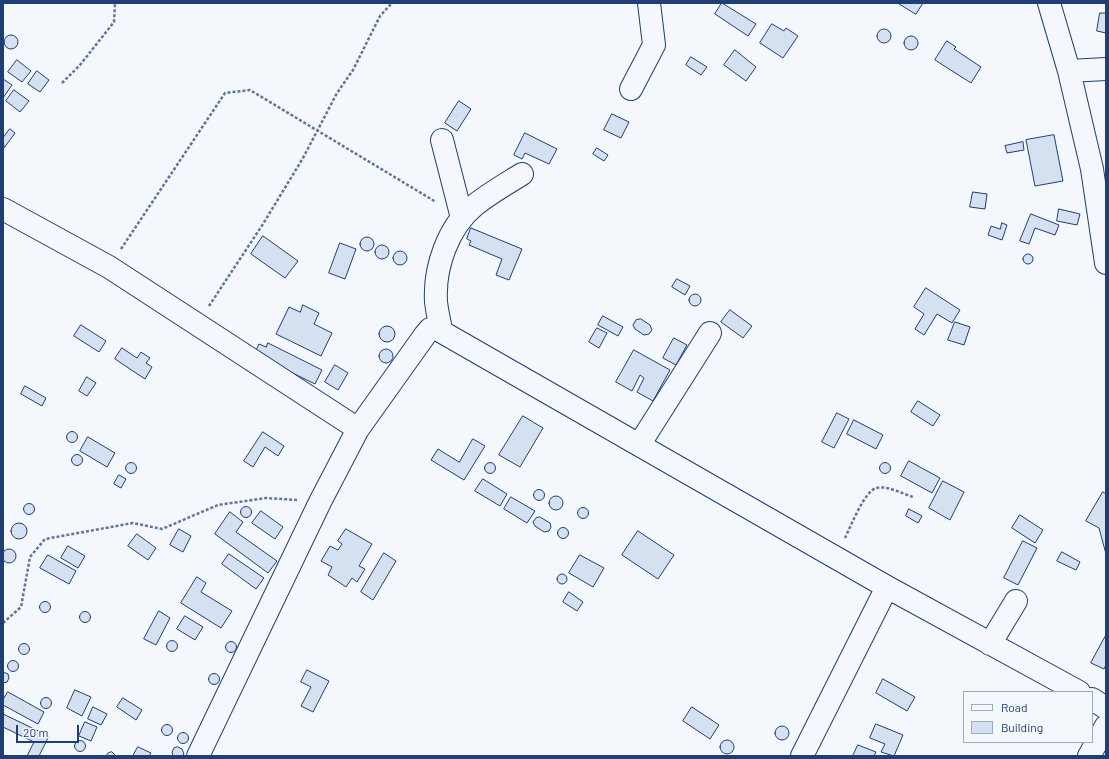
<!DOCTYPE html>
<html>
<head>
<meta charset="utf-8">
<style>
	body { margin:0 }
	#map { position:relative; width:1109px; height:759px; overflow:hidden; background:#f4f7fb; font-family:Barlow,sans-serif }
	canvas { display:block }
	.frame { position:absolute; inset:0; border:4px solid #1d3f73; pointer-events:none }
	.legend { position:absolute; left:963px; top:691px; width:130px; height:52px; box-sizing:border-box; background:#f4f7fb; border:1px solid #9eadc5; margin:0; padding:5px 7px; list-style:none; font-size:12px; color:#1d3f73 }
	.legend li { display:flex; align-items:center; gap:8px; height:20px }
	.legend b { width:20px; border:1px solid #9eadc5 }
	.scale { position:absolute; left:16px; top:725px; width:63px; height:18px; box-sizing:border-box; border:2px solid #1d3f73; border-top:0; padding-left:5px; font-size:12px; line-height:14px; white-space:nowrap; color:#1d3f73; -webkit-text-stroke:3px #f4f7fb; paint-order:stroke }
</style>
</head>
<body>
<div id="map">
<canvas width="1109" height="759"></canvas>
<div class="frame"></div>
<ul class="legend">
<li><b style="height:5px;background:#f4f7fb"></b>Road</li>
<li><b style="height:11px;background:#d5e0f0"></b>Building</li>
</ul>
<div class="scale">20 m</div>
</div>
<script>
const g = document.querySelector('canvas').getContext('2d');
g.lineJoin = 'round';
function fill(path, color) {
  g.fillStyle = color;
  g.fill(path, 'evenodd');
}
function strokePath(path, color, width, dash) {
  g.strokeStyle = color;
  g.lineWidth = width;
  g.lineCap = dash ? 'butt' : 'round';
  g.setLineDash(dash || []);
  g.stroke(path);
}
const building = new Path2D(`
	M722,3L756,24L748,36L715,14Z
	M898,3H923L916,14Z
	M1100,13H1106V33L1097,31Z
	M772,24L784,31L786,28L798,36L783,58L760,43Z
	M877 36a7 7 0 1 1 14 0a7 7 0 1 1-14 0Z
	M4 42a7 7 0 1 1 14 0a7 7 0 1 1-14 0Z
	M904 43a7 7 0 1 1 14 0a7 7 0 1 1-14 0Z
	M947,41L956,47L954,49L981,67L971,83L935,60Z
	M735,50L756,67L746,81L724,65Z
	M691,57L707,67L701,75L686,65Z
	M17,60L31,71L22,82L8,72Z
	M37,71L49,80L40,92L28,84Z
	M3,79L12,85L3,98Z
	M14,90L29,101L20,112L6,101Z
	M459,101L471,109L457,131L445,123Z
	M612,114L629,122L621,138L604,130Z
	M10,129L15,133L4,148L3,138Z
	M525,133L557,149L549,164L525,153L522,159L514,155Z
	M1054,135L1063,181L1035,186L1026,140Z
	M1023,142L1024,150L1007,153L1005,146Z
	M597,148L608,155L604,161L593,154Z
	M973,192L987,194L985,209L970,207Z
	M1059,209L1080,214L1077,225L1057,221Z
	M1031,214L1059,225L1055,235L1035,228L1029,244L1020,241Z
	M1002,223L1007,225L1002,240L988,235L991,226L1000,229Z
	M471,228L522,249L509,280L496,275L502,259L469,245L471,241L467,239Z
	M263,236L298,261L285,278L251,254Z
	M360 244a7 7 0 1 1 14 0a7 7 0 1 1-14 0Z
	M340,243L356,249L345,279L329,273Z
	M375 252a7 7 0 1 1 14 0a7 7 0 1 1-14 0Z
	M393 258a7 7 0 1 1 14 0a7 7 0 1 1-14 0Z
	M1023 259a5 5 0 1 1 10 0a5 5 0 1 1-10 0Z
	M677,279L690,286L685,295L672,287Z
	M926,288L960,310L952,323L937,314L924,335L915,329L924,314L914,307Z
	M689 300a6 6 0 1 1 12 0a6 6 0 1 1-12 0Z
	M303,305L319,313L314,324L332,333L321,356L276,334L289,307L300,312Z
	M730,310L752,326L743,338L721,322Z
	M603,316L623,327L618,336L598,325Z
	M641,319L650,325L652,330L649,334L644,335L635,329L633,325L636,320Z
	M955,322L970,327L964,345L948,340Z
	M81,325L106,341L99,352L74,336Z
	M379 334a8 8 0 1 1 16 0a8 8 0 1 1-16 0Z
	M597,328L607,333L599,348L589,342Z
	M674,338L687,345L676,365L663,358Z
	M268,343L322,370L315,384L254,354L259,344L266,347Z
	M122,348L137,358L141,352L150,358L146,363L152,367L145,379L115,359Z
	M379 356a7 7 0 1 1 14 0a7 7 0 1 1-14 0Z
	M634,350L670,370L653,401L637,392L644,378L640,375L632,391L616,382Z
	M335,365L348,373L338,390L325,382Z
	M87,377L96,383L87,396L79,391Z
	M25,386L46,398L42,406L21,394Z
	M918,401L940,415L933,426L911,412Z
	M837,413L849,419L834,448L822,442Z
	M523,416L543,428L520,467L499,455Z
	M854,420L883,435L876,449L847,434Z
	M66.5 437a5.5 5.5 0 1 1 11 0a5.5 5.5 0 1 1-11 0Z
	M263,432L284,446L278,456L265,447L253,467L244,461Z
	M88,437L115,453L107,467L80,451Z
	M473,439L485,446L464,480L431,460L438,449L459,462Z
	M71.5 460a5.5 5.5 0 1 1 11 0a5.5 5.5 0 1 1-11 0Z
	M909,461L940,478L932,493L901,476Z
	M125.5 468a5.5 5.5 0 1 1 11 0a5.5 5.5 0 1 1-11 0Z
	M879.5 468a5.5 5.5 0 1 1 11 0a5.5 5.5 0 1 1-11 0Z
	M484.5 468a5.5 5.5 0 1 1 11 0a5.5 5.5 0 1 1-11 0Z
	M119,475L126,479L121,488L114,484Z
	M483,479L507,494L500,506L475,491Z
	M943,481L964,492L950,520L929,508Z
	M533.5 495a5.5 5.5 0 1 1 11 0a5.5 5.5 0 1 1-11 0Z
	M1103,492L1106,494V554L1099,528L1086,521Z
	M549 503a7 7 0 1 1 14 0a7 7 0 1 1-14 0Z
	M511,497L535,511L527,523L504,509Z
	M23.5 509a5.5 5.5 0 1 1 11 0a5.5 5.5 0 1 1-11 0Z
	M240.5 512a5.5 5.5 0 1 1 11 0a5.5 5.5 0 1 1-11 0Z
	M577.5 513a5.5 5.5 0 1 1 11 0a5.5 5.5 0 1 1-11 0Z
	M909,509L922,516L918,523L906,516Z
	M261,511L283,527L275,539L252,523Z
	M230,512L243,522L236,532L277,561L268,573L215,534Z
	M1020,515L1043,530L1035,543L1012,528Z
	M540,517L550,523L551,527L549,531L544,532L535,526L533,522L536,518Z
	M11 531a8 8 0 1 1 16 0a8 8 0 1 1-16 0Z
	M557.5 533a5.5 5.5 0 1 1 11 0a5.5 5.5 0 1 1-11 0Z
	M179,529L191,536L183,552L170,545Z
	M346,529L372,544L359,566L365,569L357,582L352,578L346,587L328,575L332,567L321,561L330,546L338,550L342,544L338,541Z
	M638,531L674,555L658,579L622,555Z
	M137,534L156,548L148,560L128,546Z
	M1023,541L1037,548L1018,585L1004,578Z
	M68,546L85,556L78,568L61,558Z
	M2 556a7 7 0 1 1 14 0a7 7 0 1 1-14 0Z
	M1062,552L1080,562L1076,570L1057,561Z
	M384,553L396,561L373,600L361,592Z
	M229,554L264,578L256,589L222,564Z
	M48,555L76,571L69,584L40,568Z
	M580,555L604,568L593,587L569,573Z
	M557 579a5 5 0 1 1 10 0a5 5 0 1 1-10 0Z
	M197,577L206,583L201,592L232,611L221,628L181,603Z
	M569,592L583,602L577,611L563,602Z
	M39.5 607a5.5 5.5 0 1 1 11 0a5.5 5.5 0 1 1-11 0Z
	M159,611L170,618L156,645L144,639Z
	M79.5 617a5.5 5.5 0 1 1 11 0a5.5 5.5 0 1 1-11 0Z
	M185,616L203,627L195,640L177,629Z
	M1106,635V665L1104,669L1091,663Z
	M166.5 646a5.5 5.5 0 1 1 11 0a5.5 5.5 0 1 1-11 0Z
	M225.5 647a5.5 5.5 0 1 1 11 0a5.5 5.5 0 1 1-11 0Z
	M18.5 649a5.5 5.5 0 1 1 11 0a5.5 5.5 0 1 1-11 0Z
	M7.5 666a5.5 5.5 0 1 1 11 0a5.5 5.5 0 1 1-11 0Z
	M307,670L329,681L313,712L301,706L311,687L301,682Z
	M3,672L8,674L9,678L7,682L3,683Z
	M208.5 679a5.5 5.5 0 1 1 11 0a5.5 5.5 0 1 1-11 0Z
	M883,679L915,697L907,711L876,693Z
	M75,690L91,697L82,716L67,708Z
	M8,692L44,712L38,724L3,705V700Z
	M40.5 703a5.5 5.5 0 1 1 11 0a5.5 5.5 0 1 1-11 0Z
	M123,698L142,710L136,720L117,707Z
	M93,707L107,714L101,725L88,719Z
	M692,707L719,725L710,739L683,721Z
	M3,714L49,736L39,756H27L34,742L3,727Z
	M85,722L97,727L91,741L79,736Z
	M876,724L903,735L894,756L881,752L885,744L870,738Z
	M161.5 730a5.5 5.5 0 1 1 11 0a5.5 5.5 0 1 1-11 0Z
	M775 733a7 7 0 1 1 14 0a7 7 0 1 1-14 0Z
	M177.5 738a5.5 5.5 0 1 1 11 0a5.5 5.5 0 1 1-11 0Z
	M74.5 746a5.5 5.5 0 1 1 11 0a5.5 5.5 0 1 1-11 0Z
	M720 747a7 7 0 1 1 14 0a7 7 0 1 1-14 0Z
	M858,745L876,752L874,756H853Z
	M138,747L151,753L149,756H133Z
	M178,747L182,749L184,754L182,756H173L172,752L174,748Z
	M112,752L116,756H106L108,753Z`);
fill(building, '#d5e0f0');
strokePath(building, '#1d3f73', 1);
const minor = new Path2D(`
	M1049,3L1069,71L1092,169L1106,263
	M1069,71L1106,69
	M631,89L654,45L649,3
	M442,140L462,218
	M3,209L109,267L358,429
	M441,329C439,320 437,311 436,302C434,267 448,227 475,205C490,193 506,184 522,174
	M639,445L710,333
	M990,644L1016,601
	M1092,699L1106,708
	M198,756L320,502L358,429L425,335L430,329L435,328L887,587L1079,692
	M802,756L887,587
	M1089,756L1106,726`);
strokePath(minor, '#1d3f73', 24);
strokePath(new Path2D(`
	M62,83L80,65L114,22L115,3
	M121,249L225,93L250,90L436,202
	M209,306L263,224L303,158L337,93L353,70L380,16L392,3
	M845,538C851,526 864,492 876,488C887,485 903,494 913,497
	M3,623L21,607L30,557L45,539L133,523L162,529L218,505L266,498L297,500`), '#5e769c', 2.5, [3, 2]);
strokePath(minor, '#f4f7fb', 22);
</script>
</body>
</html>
